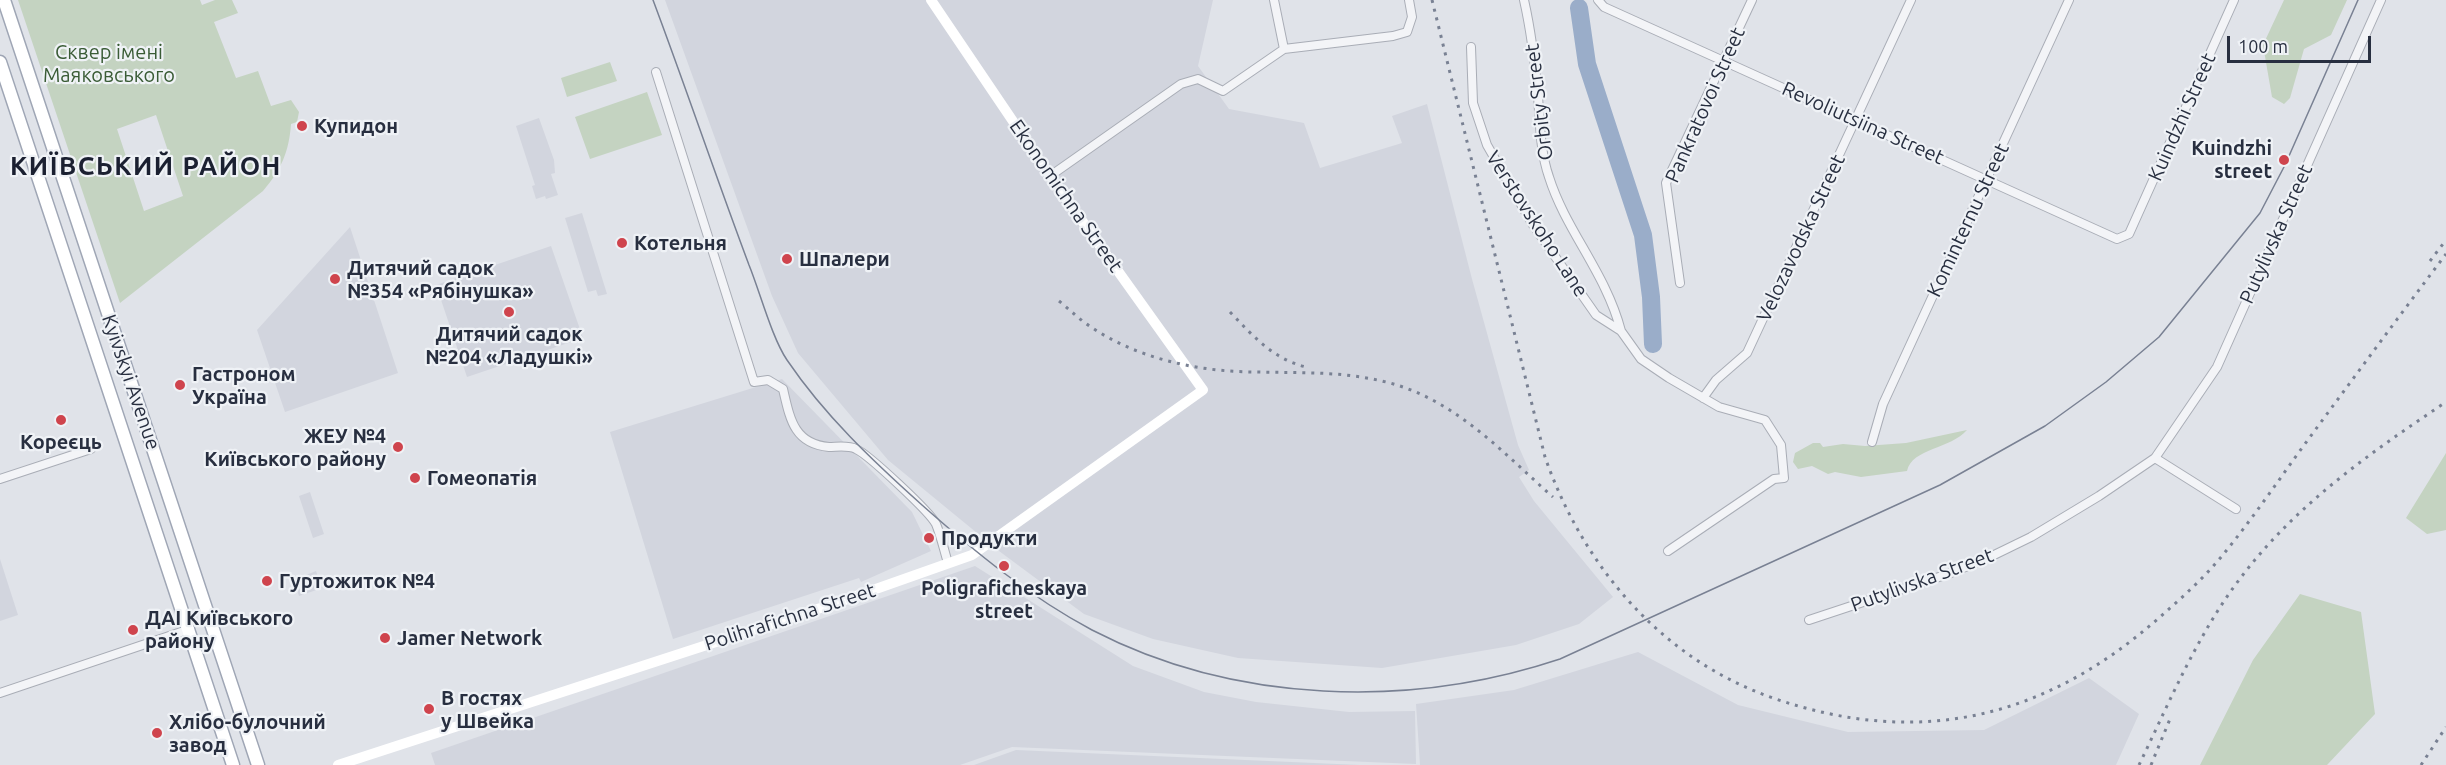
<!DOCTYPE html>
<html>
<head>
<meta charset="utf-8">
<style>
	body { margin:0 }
	#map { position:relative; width:2446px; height:765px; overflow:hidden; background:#e0e3e9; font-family:Ubuntu,sans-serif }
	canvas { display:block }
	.scale { position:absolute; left:2227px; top:36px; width:144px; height:27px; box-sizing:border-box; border:3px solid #282f40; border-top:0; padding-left:8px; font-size:18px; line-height:21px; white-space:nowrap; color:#282f40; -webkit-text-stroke:4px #eff2f6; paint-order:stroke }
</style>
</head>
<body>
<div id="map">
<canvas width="2446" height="765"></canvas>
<div class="scale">100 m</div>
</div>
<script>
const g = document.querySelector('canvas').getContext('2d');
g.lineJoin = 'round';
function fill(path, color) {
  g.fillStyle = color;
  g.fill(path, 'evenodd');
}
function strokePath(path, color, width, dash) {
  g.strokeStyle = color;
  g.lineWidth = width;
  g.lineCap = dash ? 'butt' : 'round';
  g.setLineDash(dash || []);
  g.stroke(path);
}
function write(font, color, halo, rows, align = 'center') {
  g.font = font + ' Ubuntu,sans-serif';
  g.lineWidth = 4.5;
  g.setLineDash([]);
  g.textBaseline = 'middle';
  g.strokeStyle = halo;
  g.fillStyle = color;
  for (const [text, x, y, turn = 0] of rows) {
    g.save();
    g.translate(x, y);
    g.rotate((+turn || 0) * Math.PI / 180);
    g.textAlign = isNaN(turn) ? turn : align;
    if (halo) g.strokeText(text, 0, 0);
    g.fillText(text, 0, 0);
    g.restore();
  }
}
fill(new Path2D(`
	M665,0H1213L1198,66L1229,109L1304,123L1320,168L1402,143L1392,116L1427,104L1472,279L1518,445L1529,470L1519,477L1534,501L1613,597L1579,624L1516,645L1382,668L1238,658L1153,639L1084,614L999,551L888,460L798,353L772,296Z
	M539,118L554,160L555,173L551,174L558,195L546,199L545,196L536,199L532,186L535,185L516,126Z
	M582,213L607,294L598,296L596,290L588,292L565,218Z
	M350,227L398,373L285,412L257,330Z
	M551,246L583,338L467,377L436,285Z
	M782,379L912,512L931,551L861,582L859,578L673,639L610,432Z
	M310,492L324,534L313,538L299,496Z
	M0,559L18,615L0,621Z
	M975,566L1133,666L1204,692L1256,702L1349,712L1415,711L1416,764L1012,747L960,765H435L431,753Z
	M316,571L322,588L299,596L297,590L309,585L306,575Z
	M1638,652L1738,705L1848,732L1984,730L2089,678L2139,714L2116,765H1420L1416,704L1514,690Z
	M1016,750L1360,765H974Z`), '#d2d5de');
fill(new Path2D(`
	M18,0H200L202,5L215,0H232L238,13L214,22L236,78L258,71L271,106L291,100L299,112L297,122L291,124C289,152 281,170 263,191L120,303ZM156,115L183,196L144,211L117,129Z
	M2284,0H2347L2331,35L2304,49L2290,98L2284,104L2272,97L2263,45Z
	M610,62L617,81L567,97L561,78Z
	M647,92L662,135L590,159L575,117Z
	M1967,430C1951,449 1912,448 1907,471L1861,477L1835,472L1828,474L1812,466L1798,469L1793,462L1795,453L1813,443H1820L1823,447L1843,444L1865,446L1906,443Z
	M2446,453V530L2427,534L2406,518Z
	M2300,594L2361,612L2375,714L2327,765H2200L2253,660Z`), '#c4d3c1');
strokePath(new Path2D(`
	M1579,8L1587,64L1643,235L1651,297L1653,344`), '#9aadc9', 18);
const street = new Path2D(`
	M1274,0L1284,49
	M1524,0C1531,31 1535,63 1538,96C1540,123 1540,151 1549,177C1566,231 1606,273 1621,331
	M1598,0L1604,7L2117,239L2129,234L2234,0
	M1471,47L1473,103L1487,145L1533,225L1596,315L1621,331L1641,359L1669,378L1719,407L1765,420L1781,445L1784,478L1774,479L1668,551
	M656,72L754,382L768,380L783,389C790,419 794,444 829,447C837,447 848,445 856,449C869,455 930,512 936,524C941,536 944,550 948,563
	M1050,176L1181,84L1198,79L1223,91L1284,49L1393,36L1407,32L1412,17L1409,0
	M1680,283L1666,183L1752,0
	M1703,398L1716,380L1747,353L1911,0
	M1872,442L1883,404L2069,0
	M2155,458L2236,509
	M0,479L91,449
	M1809,620L1951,573L1992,556L2031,537L2099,496L2155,458L2217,367L2381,0
	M0,693L190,629`);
const primary = new Path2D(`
	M4,0L258,765
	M0,62L233,765`);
strokePath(street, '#a9adb6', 10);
strokePath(primary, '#9fa6b5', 15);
strokePath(street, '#f3f4f7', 8);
strokePath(new Path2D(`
	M338,765L839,602L972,555L1203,390L1050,176L931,0`), '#fff', 10);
strokePath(primary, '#fff', 12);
strokePath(new Path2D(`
	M653,0C686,88 716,177 749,265C760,292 772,338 787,360C825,416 873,461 922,505C975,552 1030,597 1092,630C1235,704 1410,709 1560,659L1940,485L2045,426L2106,382L2159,337L2260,213L2285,165L2358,0`), '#798193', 1.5);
strokePath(new Path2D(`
	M1432,0L1545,457C1583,566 1661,659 1773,698C1920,749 2047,718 2161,616C2184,596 2207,575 2226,551C2256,514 2282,475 2310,437C2355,376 2400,315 2446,254
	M2430,261L2446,240
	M1059,301C1070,310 1080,320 1091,327C1138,359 1200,372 1256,372C1300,373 1342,371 1386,382C1455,399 1502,452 1553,497
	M1230,312C1253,336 1273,359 1306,367
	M2139,765C2170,701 2198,633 2242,576C2298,503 2370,453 2446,402
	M2151,765L2170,719
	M2421,765L2446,727`), '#798193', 3, [3, 6]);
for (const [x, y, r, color] of [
	[302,126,6,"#cf444d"],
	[2284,160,6,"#cf444d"],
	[622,243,6,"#cf444d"],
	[787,259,6,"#cf444d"],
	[335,279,6,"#cf444d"],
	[509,312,6,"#cf444d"],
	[180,385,6,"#cf444d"],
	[61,420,6,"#cf444d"],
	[398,447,6,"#cf444d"],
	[415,478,6,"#cf444d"],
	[929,538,6,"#cf444d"],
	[1004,566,6,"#cf444d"],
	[267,581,6,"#cf444d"],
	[133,630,6,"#cf444d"],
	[385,638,6,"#cf444d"],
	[429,709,6,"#cf444d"],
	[157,733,6,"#cf444d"]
]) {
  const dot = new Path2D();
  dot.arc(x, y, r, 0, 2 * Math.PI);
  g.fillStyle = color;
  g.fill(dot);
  strokePath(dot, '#eff2f6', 2);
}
write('20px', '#3a5c36', '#eff2f6', [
	["Сквер імені",109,52],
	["Маяковського",109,75]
]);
write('20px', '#282f40', '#eff2f6', [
	["Orbity Street",1539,102,-97],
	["Pankratovoi Street",1705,105,-66],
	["Kuindzhi Street",2182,117,-66],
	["Revoliutsiina Street",1863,123,24],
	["Ekonomichna Street",1066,196,55],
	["Kominternu Street",1968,220,-65],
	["Verstovskoho Lane",1537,224,57],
	["Putylivska Street",2276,234,-66],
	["Velozavodska Street",1801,238,-65],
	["Kyivskyi Avenue",131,382,71],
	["Putylivska Street",1922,580,-20],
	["Polihrafichna Street",790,617,-18]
]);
write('bold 20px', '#282f40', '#eff2f6', [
	["Купидон",314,126],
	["Kuindzhi",2272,148,"right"],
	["street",2272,171,"right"],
	["Котельня",634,243],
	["Шпалери",799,259],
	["Дитячий садок",347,268],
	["№354 «Рябінушка»",347,291],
	["Дитячий садок",509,334,"center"],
	["№204 «Ладушкі»",509,357,"center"],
	["Гастроном",192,374],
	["Україна",192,397],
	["ЖЕУ №4",386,436,"right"],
	["Київського району",386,459,"right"],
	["Кореєць",61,442,"center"],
	["Гомеопатія",427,478],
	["Продукти",941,538],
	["Гуртожиток №4",279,581],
	["Poligraficheskaya",1004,588,"center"],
	["street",1004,611,"center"],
	["ДАІ Київського",145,618],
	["району",145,641],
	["Jamer Network",397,638],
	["В гостях",441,698],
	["у Швейка",441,721],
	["Хлібо-булочний",169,722],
	["завод",169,745]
], 'left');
g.letterSpacing = '1.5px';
write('bold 26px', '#1b2031', '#eff2f6', [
	["КИЇВСЬКИЙ РАЙОН",146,166]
]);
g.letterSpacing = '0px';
</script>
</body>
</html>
